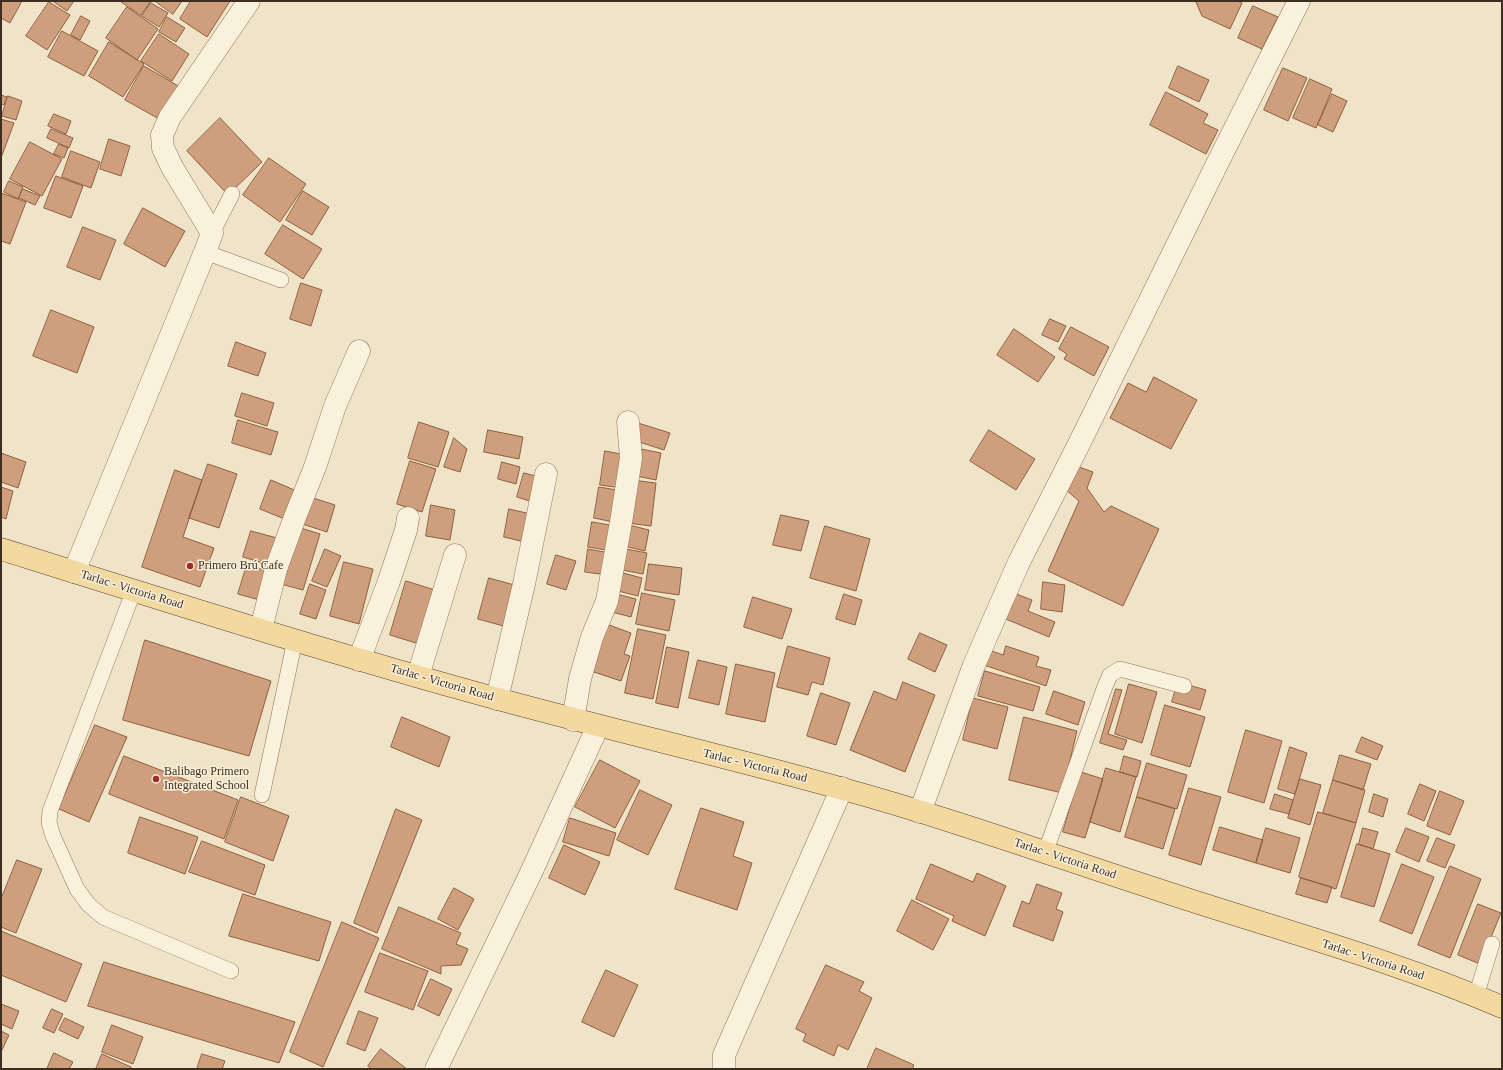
<!DOCTYPE html>
<html>
<head>
<meta charset="utf-8">
<style>
	body { margin:0 }
	#map { position:relative; width:1503px; height:1070px; overflow:hidden; background:#f0e4c8; font-family:Georgia,serif }
	canvas { display:block }
	.frame { position:absolute; inset:0; border:2px solid #3d2e20; pointer-events:none }
</style>
</head>
<body>
<div id="map">
<canvas width="1503" height="1070"></canvas>
<div class="frame"></div>
</div>
<script>
const g = document.querySelector('canvas').getContext('2d');
g.lineJoin = 'round';
function fill(path, color) {
  g.fillStyle = color;
  g.fill(path, 'evenodd');
}
function strokePath(path, color, width, dash) {
  g.strokeStyle = color;
  g.lineWidth = width;
  g.lineCap = dash ? 'butt' : 'round';
  g.setLineDash(dash || []);
  g.stroke(path);
}
function write(font, color, halo, rows, align = 'center') {
  g.font = font + ' Georgia,serif';
  g.lineWidth = 3;
  g.setLineDash([]);
  g.textBaseline = 'middle';
  g.strokeStyle = halo;
  g.fillStyle = color;
  for (const [text, x, y, turn = 0] of rows) {
    g.save();
    g.translate(x, y);
    g.rotate((+turn || 0) * Math.PI / 180);
    g.textAlign = isNaN(turn) ? turn : align;
    if (halo) g.strokeText(text, 0, 0);
    g.fillText(text, 0, 0);
    g.restore();
  }
}
const building = new Path2D(`
	M1,1H22L10,23L1,18Z
	M54,1H74L67,11L54,2Z
	M120,1H151L141,15Z
	M155,1H182L173,14Z
	M191,1H230L207,37L180,19Z
	M1197,1H1238L1242,3L1230,29L1202,16L1196,2Z
	M49,2L70,15L47,50L26,36Z
	M151,3L168,13L159,27L142,16Z
	M1253,6L1278,17L1262,49L1238,38Z
	M127,7L158,29L137,60L106,38Z
	M81,16L90,21L80,40L71,35Z
	M167,17L185,28L176,42L159,32Z
	M62,31L98,51L84,76L48,57Z
	M159,34L189,54L172,81L141,61Z
	M109,42L144,64L123,97L89,76Z
	M144,66L180,87L161,120L125,100Z
	M1178,66L1209,80L1199,102L1169,88Z
	M1283,68L1307,78L1288,121L1264,110Z
	M1310,79L1332,89L1316,128L1293,118Z
	M1166,92L1208,114L1203,123L1218,130L1206,154L1150,125Z
	M1332,94L1347,101L1333,132L1318,125Z
	M1,95L7,97L4,105L1,104Z
	M8,96L22,101L16,120L2,116Z
	M54,114L71,121L66,134L48,126Z
	M220,118L262,162L228,195L187,151Z
	M1,119L14,123L1,158Z
	M51,129L73,138L69,148L47,138Z
	M109,139L130,146L121,176L100,169Z
	M30,142L62,159L42,196L10,179Z
	M59,144L68,148L64,158L54,154Z
	M71,151L100,162L91,188L62,177Z
	M269,158L306,184L280,222L243,195Z
	M56,176L83,186L71,218L44,208Z
	M9,181L23,187L18,199L4,192Z
	M23,189L40,196L35,205L19,198Z
	M303,191L329,207L312,235L286,220Z
	M1,193L26,202L10,244L1,241Z
	M143,208L185,231L165,267L124,244Z
	M283,225L322,249L303,279L265,254Z
	M83,227L116,240L100,280L67,267Z
	M301,283L322,290L311,326L290,319Z
	M51,310L94,327L77,373L33,356Z
	M1050,319L1066,326L1058,342L1042,335Z
	M1071,327L1109,347L1094,376L1064,359L1067,354L1059,349Z
	M1014,329L1055,357L1038,382L997,355Z
	M236,342L266,353L258,376L228,366Z
	M1154,377L1197,400L1171,449L1110,418L1128,383L1146,392Z
	M242,393L274,403L267,426L235,416Z
	M238,420L278,432L271,455L232,443Z
	M419,422L449,432L438,467L408,458Z
	M638,423L670,433L664,450L633,440Z
	M488,430L523,437L519,459L484,452Z
	M989,430L1035,459L1016,490L970,461Z
	M454,438L467,449L460,472L444,467Z
	M636,448L661,453L656,480L631,475Z
	M605,451L627,455L622,488L600,485Z
	M1,453L26,462L18,488L1,482Z
	M410,461L436,469L422,512L397,504Z
	M502,462L520,467L516,484L498,479Z
	M208,464L237,474L219,528L189,518Z
	M1076,466L1093,472L1087,488L1104,512L1111,506L1159,529L1123,606L1048,571L1079,501L1066,490Z
	M175,470L202,480L183,537L214,548L200,587L142,567Z
	M524,473L543,478L536,503L517,497Z
	M271,480L299,492L287,520L260,509Z
	M632,480L656,483L651,526L627,523Z
	M1,487L13,491L6,519L1,517Z
	M599,487L623,491L618,523L594,518Z
	M307,496L335,505L327,532L299,523Z
	M431,505L455,510L450,540L426,536Z
	M509,509L535,515L529,543L504,537Z
	M781,515L809,521L801,551L773,545Z
	M592,522L616,526L612,551L588,547Z
	M625,524L649,530L645,551L620,545Z
	M825,526L870,539L856,591L810,578Z
	M298,527L320,534L303,590L281,584Z
	M251,531L277,538L269,565L243,557Z
	M621,548L647,553L643,574L617,569Z
	M325,549L341,556L327,587L312,581Z
	M588,549L610,553L607,575L585,572Z
	M556,555L576,561L566,590L547,584Z
	M344,562L373,569L359,624L330,616Z
	M649,564L682,568L679,595L645,590Z
	M247,565L271,572L263,601L238,594Z
	M619,572L642,578L638,596L614,590Z
	M489,578L518,586L507,627L478,619Z
	M406,581L435,590L419,644L390,635Z
	M1043,582L1065,585L1062,612L1041,609Z
	M310,584L326,590L316,619L300,614Z
	M612,593L636,599L631,617L608,611Z
	M642,593L675,600L669,631L636,624Z
	M844,594L862,600L855,625L836,619Z
	M1016,594L1032,600L1028,611L1055,622L1049,637L1001,617L1006,605L1011,608Z
	M753,597L792,609L782,639L744,627Z
	M609,625L631,633L624,654L630,656L621,681L588,670Z
	M638,629L666,635L653,699L625,693Z
	M920,633L947,645L935,672L908,659Z
	M145,640L271,681L249,756L123,720Z
	M788,646L830,658L823,685L812,682L808,695L777,687Z
	M1006,646L1039,657L1036,666L1051,670L1046,686L984,665L989,650L1003,655Z
	M667,647L689,652L678,708L656,703Z
	M698,660L727,667L719,705L689,698Z
	M736,664L775,673L765,722L726,714Z
	M985,671L1040,687L1033,711L978,696Z
	M903,682L935,695L905,772L850,750L874,691L896,700Z
	M1178,682L1206,690L1200,710L1172,702Z
	M1129,684L1157,692L1142,743L1115,734Z
	M1116,689L1122,690L1108,734L1127,740L1123,750L1100,743Z
	M1054,691L1085,702L1078,725L1046,714Z
	M821,693L850,703L836,745L807,736Z
	M973,698L1008,707L997,749L963,740Z
	M1165,705L1205,717L1190,767L1151,755Z
	M402,717L450,737L439,767L391,747Z
	M1024,717L1077,731L1062,793L1009,780Z
	M95,725L127,737L89,822L59,809Z
	M1246,730L1282,741L1264,803L1228,792Z
	M1362,737L1383,746L1377,760L1356,752Z
	M1290,747L1307,753L1295,794L1278,789Z
	M1340,755L1371,764L1363,790L1333,780Z
	M124,756L238,800L224,839L109,794Z
	M1124,756L1141,761L1137,777L1120,772Z
	M600,760L640,781L615,828L575,807Z
	M1147,763L1187,775L1177,809L1137,797Z
	M1106,768L1136,777L1120,832L1090,822Z
	M1081,772L1103,779L1085,838L1063,832Z
	M1300,779L1321,785L1310,825L1288,818Z
	M1333,780L1365,790L1356,823L1323,813Z
	M1420,784L1436,791L1424,821L1408,814Z
	M1189,788L1221,797L1201,865L1169,855Z
	M640,790L672,805L648,855L617,840Z
	M1440,791L1464,801L1450,835L1427,826Z
	M1275,794L1293,800L1289,814L1270,809Z
	M1374,794L1388,799L1383,817L1369,812Z
	M241,797L289,816L273,861L225,842Z
	M1137,797L1175,809L1163,849L1125,837Z
	M701,808L744,822L733,856L752,863L737,910L675,889Z
	M396,809L422,820L377,933L354,923Z
	M1318,812L1356,823L1336,889L1299,877Z
	M140,817L198,837L185,874L128,853Z
	M570,818L616,833L609,856L563,842Z
	M1220,827L1263,840L1256,863L1213,850Z
	M1266,828L1300,838L1290,873L1256,863Z
	M1363,828L1378,832L1373,849L1359,844Z
	M1406,828L1429,837L1419,862L1396,852Z
	M1437,838L1455,845L1445,868L1427,861Z
	M202,841L265,865L255,895L189,872Z
	M1357,844L1390,854L1374,907L1341,897Z
	M564,845L600,862L585,895L549,878Z
	M17,860L42,869L16,933L1,927V899Z
	M931,864L973,882L977,873L1006,886L985,936L952,921L954,916L916,899Z
	M1402,864L1434,877L1412,934L1380,921Z
	M1450,866L1481,879L1450,958L1418,945Z
	M1301,878L1332,887L1327,903L1296,894Z
	M1037,884L1062,893L1056,909L1063,912L1053,941L1013,926L1022,901L1029,904Z
	M454,888L474,899L458,930L438,919Z
	M243,894L331,922L319,961L229,936Z
	M912,900L949,919L933,950L897,931Z
	M1478,904L1501,913L1480,964L1458,955Z
	M399,907L461,933L456,944L468,949L461,965L441,966V974L382,949Z
	M342,922L379,938L323,1067L290,1052Z
	M1,931L82,964L66,1002L1,975Z
	M380,953L428,971L413,1010L365,992Z
	M104,962L295,1022L279,1063L88,1006Z
	M826,965L864,982L859,991L872,998L848,1050L838,1045L834,1056L803,1041L806,1034L796,1029Z
	M606,970L638,985L614,1037L582,1022Z
	M431,979L452,989L439,1016L418,1006Z
	M1,1004L19,1011L12,1029L1,1024Z
	M52,1009L63,1014L54,1033L43,1028Z
	M359,1011L378,1018L365,1051L347,1044Z
	M65,1018L84,1027L78,1039L59,1030Z
	M112,1025L143,1037L133,1064L102,1052Z
	M1,1031L9,1035L1,1052Z
	M876,1048L914,1065L912,1069H867Z
	M381,1049L407,1069H372L368,1066Z
	M54,1053L73,1062L69,1069H47Z
	M102,1054L131,1067V1069H96Z
	M202,1054L225,1061L222,1069H197Z`);
fill(building, '#cf9f7d');
strokePath(building, '#8d5f41', 1);
const service = new Path2D(`
	M212,233L232,194
	M205,252L281,280
	M134,590L50,811L49,823L53,836L77,889L88,904L103,917L231,971
	M262,795L295,640
	M1045,853L1104,689L1110,675L1120,669L1184,686
	M1476,996L1492,944`);
const minor = new Path2D(`
	M74,572L205,252L212,233L172,167L163,148L162,135L170,117L249,1
	M261,629L276,569L295,517L315,467L335,406L359,351
	M359,660L389,581L406,530L408,518
	M418,676L455,555
	M497,699L524,584L546,474
	M573,720L580,679L592,637L607,601L622,516L631,458L628,422
	M920,812L974,665L1019,562L1080,442L1217,164L1299,1
	M436,1069L529,877L598,726
	M724,1069V1055L842,788`);
const primary = new Path2D(`
	M1,549C157,598 312,647 469,691C593,726 719,754 843,789C949,818 1054,856 1159,890C1273,928 1391,959 1502,1007`);
strokePath(service, '#8d765c', 16);
strokePath(minor, '#8d765c', 23);
strokePath(primary, '#5b4430', 23);
strokePath(service, '#faf1dc', 15);
strokePath(minor, '#faf1dc', 22);
strokePath(primary, '#f3d9a0', 22);
for (const [x, y, r, color] of [
	[190,566,4,"#9e2a2b"],
	[156,779,4,"#9e2a2b"]
]) {
  const dot = new Path2D();
  dot.arc(x, y, r, 0, 2 * Math.PI);
  g.fillStyle = color;
  g.fill(dot);
  strokePath(dot, '#f7eed8', 1.5);
}
write('12px', '#3d2e20', '#f7eed8', [
	["Primero Brú Cafe",198,566],
	["Balibago Primero",164,772],
	["Integrated School",164,786]
], 'left');
write('12px', '#3d2e20', '#f7eed8', [
	["Tarlac - Victoria Road",132,590,17],
	["Tarlac - Victoria Road",442,683,16],
	["Tarlac - Victoria Road",755,766,14],
	["Tarlac - Victoria Road",1065,859,18],
	["Tarlac - Victoria Road",1373,960,18]
]);
</script>
</body>
</html>
